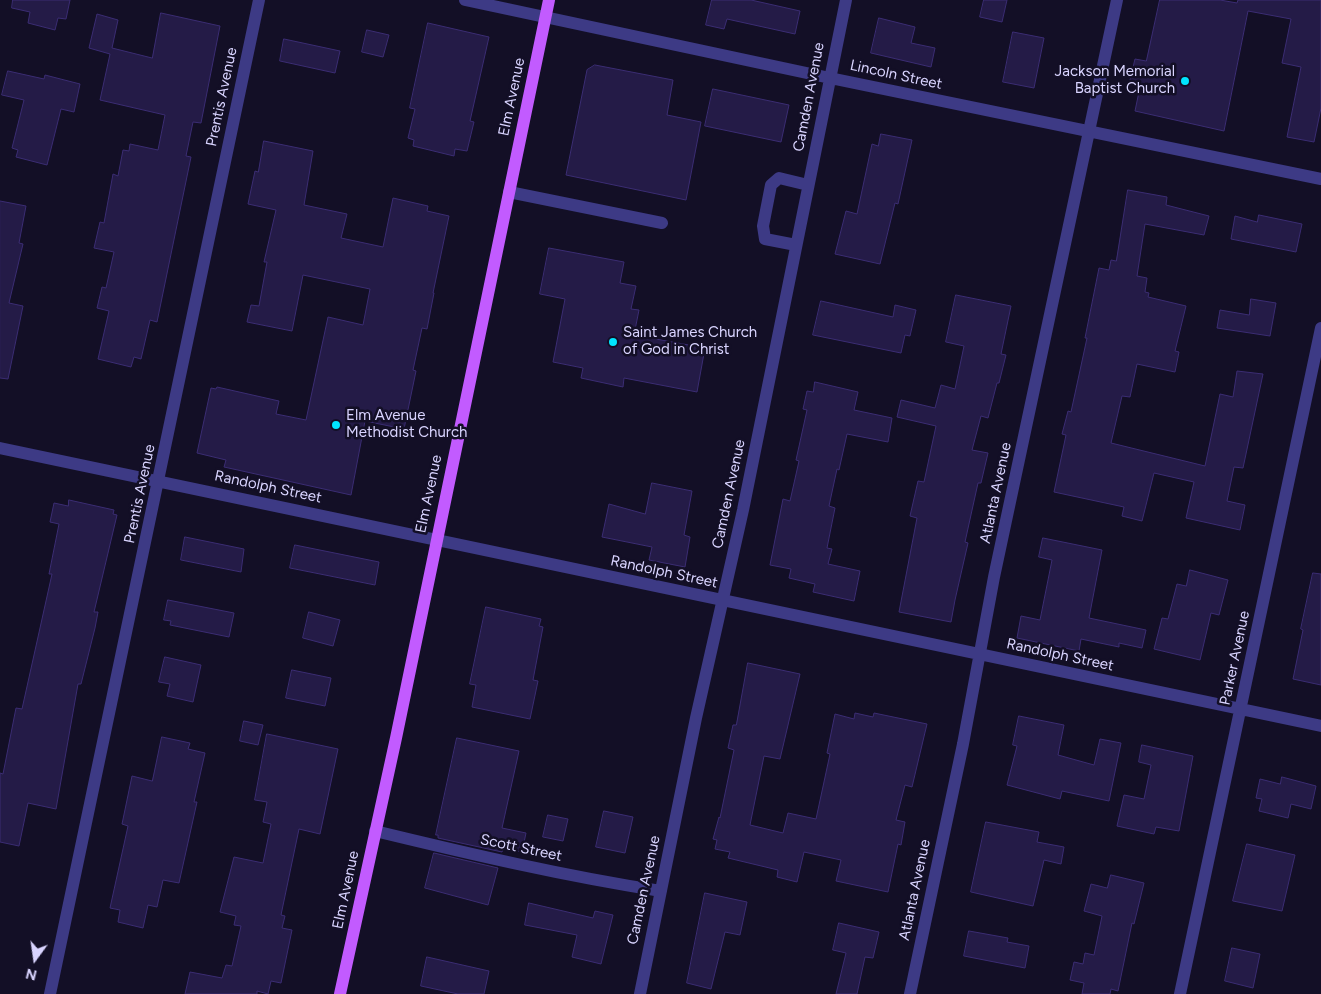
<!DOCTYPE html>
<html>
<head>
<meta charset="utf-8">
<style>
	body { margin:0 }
	#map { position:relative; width:1321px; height:994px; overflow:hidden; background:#130f26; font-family:Figtree,sans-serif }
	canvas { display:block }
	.north { position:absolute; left:10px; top:934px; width:50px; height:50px; -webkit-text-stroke:4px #130f26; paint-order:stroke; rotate:194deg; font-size:14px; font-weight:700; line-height:20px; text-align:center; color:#d9d4ff }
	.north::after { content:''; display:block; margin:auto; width:18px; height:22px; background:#d9d4ff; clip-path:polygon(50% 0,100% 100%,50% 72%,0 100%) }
</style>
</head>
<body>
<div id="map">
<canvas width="1321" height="994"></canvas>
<div class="north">N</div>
</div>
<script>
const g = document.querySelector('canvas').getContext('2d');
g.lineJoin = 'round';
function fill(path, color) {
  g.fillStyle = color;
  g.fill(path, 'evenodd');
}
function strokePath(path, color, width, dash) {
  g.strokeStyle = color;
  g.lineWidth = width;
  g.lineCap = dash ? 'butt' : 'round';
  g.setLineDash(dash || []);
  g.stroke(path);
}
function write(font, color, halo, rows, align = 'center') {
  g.font = font + ' Figtree,sans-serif';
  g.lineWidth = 5;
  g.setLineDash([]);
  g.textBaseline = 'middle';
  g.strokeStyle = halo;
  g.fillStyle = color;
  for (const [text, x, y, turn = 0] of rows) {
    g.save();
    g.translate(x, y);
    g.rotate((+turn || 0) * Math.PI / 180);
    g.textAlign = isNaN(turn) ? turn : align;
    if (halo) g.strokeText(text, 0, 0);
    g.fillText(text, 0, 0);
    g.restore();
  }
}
const building = new Path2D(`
	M13,0H70L66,19L58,18L55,30L28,23L30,12L12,8Z
	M712,0H751L800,11L795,34L727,19L724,29L706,25Z
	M984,0H1007L1002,22L980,17Z
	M1160,0H1220L1237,3L1238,0H1321V108L1314,142L1287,137L1301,67L1282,63L1291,19L1248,11L1224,131L1135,111L1141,82L1130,80L1135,59L1146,61Z
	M161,13L220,26L201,123L193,122L186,156L191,157L157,322L150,320L141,359L134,357L131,367L98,359L109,311L97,308L102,287L106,288L114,252L94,248L100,222L104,223L113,174L118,176L123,150L129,151L130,144L158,150L165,115L100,100L110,54L89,48L97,14L118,20L112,48L152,58Z
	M879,18L915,27L911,43L935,48L931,67L871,53Z
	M428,23L489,37L470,121L474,122L467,151L455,149L454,156L413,146L414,140L408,138L415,109L410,108Z
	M367,30L389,35L383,57L362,52Z
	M1013,32L1044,38L1034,88L1003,82Z
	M284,39L340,51L335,73L280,61Z
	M595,65L673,80L667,115L701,122L686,200L566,175L587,70Z
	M8,71L44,79L45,75L80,84L74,112L61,109L47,165L16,157L18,150L12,148L24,100L2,95Z
	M713,89L789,105L781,142L705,126Z
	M881,134L912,140L898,204L895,203L880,264L835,254L846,211L857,214L872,144L878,146Z
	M264,141L313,151L304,205L347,214L341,238L383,247L393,198L428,206L427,211L449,216L433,293H434L427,329L422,328L413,370L416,371L404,429L365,421L351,495L224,467L226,460L197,453L211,388L216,389L217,387L279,401L276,414L306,420L328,317L363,325L370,289L303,275L292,331L247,322L251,305L259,306L267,262H264L276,210L248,204L255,171L258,172Z
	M1128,190L1167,197L1166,205L1209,216L1204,235L1145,224L1137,276L1147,278L1145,292L1149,293L1148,297L1186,306L1175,351L1179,352L1175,372L1137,364L1130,397L1122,396L1111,443L1205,466L1220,394L1233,397L1237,371L1263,374L1243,468L1234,467L1227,501L1245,505L1240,530L1186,518L1194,482L1154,473L1142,521L1122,516L1124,507L1054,492L1066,435L1062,434L1068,411L1071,412L1087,338H1085L1099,268L1109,270L1111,260L1116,261Z
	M0,201L26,206L19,243L23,244L9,303L23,306L8,379L0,378Z
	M1259,215L1302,224L1296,252L1231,239L1235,216L1257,222Z
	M549,248L624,262L620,283L636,286L631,309L639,310L634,335L705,348L697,392L624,378L623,387L581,378L583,368L553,362L565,299L540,294Z
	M956,295L1011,306L1001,354L1006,355L999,383H997L988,418L981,416L972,450L988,453L981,483H978L965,542L968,543L955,600L951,622L899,612L917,518L910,516L918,481L924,482L936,426L897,417L901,400L935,408L941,385L955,389L964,346L946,342Z
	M1251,299L1276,303L1270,336L1217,328L1220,310L1249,315Z
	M821,301L893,317L895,305L916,310L910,336L905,335L901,353L813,335Z
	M815,382L858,392L854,410L892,418L888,442L847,434L839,470L837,469L829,506L835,508L827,548L832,549L828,564L860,571L854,601L813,592L815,584L789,578L791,569L770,565L783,499L790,501L799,461L796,460L807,410L803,409L807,391L813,392Z
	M652,483L692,491L684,535L690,537L685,567L649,560L652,547L602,537L609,504L645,514Z
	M69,500L114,510L113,514L117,515L94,612H98L95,628L81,684H78L56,809L28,803L19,846L0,842V773L3,774L16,708L22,709L52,574H49L59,524L50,522L54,503L68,506Z
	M185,537L244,549L241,572L181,560Z
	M1043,538L1102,550L1089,618L1146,630L1142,648L1119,643V647L1081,639L1079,651L1017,638L1021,616L1040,620L1052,560L1039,557Z
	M295,545L379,562L375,585L290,568Z
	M1190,570L1228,580L1219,615L1211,613L1200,660L1154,649L1162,618L1168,619L1177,584L1186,586Z
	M1313,573L1321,574V685L1293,679L1303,630L1301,629Z
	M168,600L234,613L229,637L170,625L171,621L164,620Z
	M486,607L541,619L539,626L543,627L533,680L538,681L530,719L472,707L476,685L470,684Z
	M309,612L340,620L333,646L303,638Z
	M165,657L201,665L193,702L167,696L170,684L159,682Z
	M748,663L800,674L780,759L764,756L750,825L783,833L788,813L816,819L830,754L827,753L835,714L854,719L855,713L873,717L874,713L927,724L912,787L905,785L896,820L905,822L901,845L898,844L888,892L836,881L841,860L804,852L797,882L777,877L778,870L728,858L730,852L715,849L717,840L713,839L719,817L720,818L734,750L728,748L733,725H736Z
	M292,670L331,678L325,706L286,698Z
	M1019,716L1064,725L1058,755L1094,765L1100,739L1121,743L1109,801L1062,791L1060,799L1007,785L1017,746L1013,745Z
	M244,721L263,725L258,745L240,741Z
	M267,734L338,749L320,834L299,829L281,915L285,916L282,928L292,930L281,983L271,981L268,994L257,991V994H185L190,972L222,978L226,965L232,966L241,926L234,925L236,916L220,912L234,857L263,863L271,824L263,822L267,802L255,800Z
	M162,737L190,743L188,749L205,753L194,802H197L179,883L163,880L157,907L148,905L143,928L118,922L120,910L110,908L128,826L122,824L132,776L152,781Z
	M457,738L519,751L502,828L526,833L522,852L503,849L502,852L438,838V835H436Z
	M1142,745L1193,756L1179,831L1156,827L1154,834L1117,826L1124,795L1144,799L1151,765L1139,762Z
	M1282,777L1316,786L1311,809L1291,804L1288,818L1259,811L1262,799L1256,798L1260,779L1280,784Z
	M604,811L633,817L625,853L596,847Z
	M548,815L568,819L563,841L543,837Z
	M986,822L1039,832L1037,842L1064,847L1061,864L1044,860L1033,906L971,892Z
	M1247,844L1295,855L1282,911L1233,901Z
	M434,853L498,868L488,905L425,888Z
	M1111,875L1144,883L1134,924L1132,923L1118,991L1111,989L1110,994H1082L1084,983L1070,980L1074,962L1083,964L1085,953L1094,955L1102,916L1084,911L1091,884L1107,888Z
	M705,893L747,902L740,935L725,932L711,989L687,983Z
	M529,903L593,918L595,911L613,915L601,964L572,957L577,935L525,925Z
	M839,923L879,932L873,958L865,957L857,994H836L846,953L833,950Z
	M969,931L1008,938L1007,942L1029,946L1025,968L964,956Z
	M1232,948L1260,954L1253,988L1225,981Z
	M427,957L489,971L484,994H458L421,986Z`);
fill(building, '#241b47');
strokePath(building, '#3b2d73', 1);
strokePath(new Path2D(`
	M465,0L830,78L1321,179
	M509,192L662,223
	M796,245L765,239L763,226L771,185L779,178L808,185
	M0,448L1321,726
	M375,831C470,854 564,876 661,891
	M50,994L259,0
	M640,994L696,718L743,510L846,0
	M910,994L963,744L994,577L1117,0
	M1180,994L1321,328`), '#3d3a85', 12);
strokePath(new Path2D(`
	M340,994L396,738L549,0`), '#c25bff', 12);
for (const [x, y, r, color] of [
	[1185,81,5,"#00e5ff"],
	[613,342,5,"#00e5ff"],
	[336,425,5,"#00e5ff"]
]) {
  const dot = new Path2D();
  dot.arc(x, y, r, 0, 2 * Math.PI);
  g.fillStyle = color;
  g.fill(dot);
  strokePath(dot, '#130f26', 2);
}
write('15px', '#d9d4ff', '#130f26', [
	["Jackson Memorial",1175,72,"right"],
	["Baptist Church",1175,89,"right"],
	["Saint James Church",623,333],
	["of God in Christ",623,350],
	["Elm Avenue",346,416],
	["Methodist Church",346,433]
], 'left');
write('15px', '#d9d4ff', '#130f26', [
	["Lincoln Street",896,75,12],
	["Prentis Avenue",222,97,-78],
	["Elm Avenue",512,97,-78],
	["Camden Avenue",809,97,-79],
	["Randolph Street",268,487,12],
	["Atlanta Avenue",996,493,-78],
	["Prentis Avenue",140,494,-78],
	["Elm Avenue",429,494,-78],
	["Camden Avenue",729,494,-78],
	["Randolph Street",664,572,12],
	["Randolph Street",1060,655,12],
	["Parker Avenue",1235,658,-78],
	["Scott Street",521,848,12],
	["Elm Avenue",346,890,-78],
	["Camden Avenue",644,890,-78],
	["Atlanta Avenue",915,890,-78]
]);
</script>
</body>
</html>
